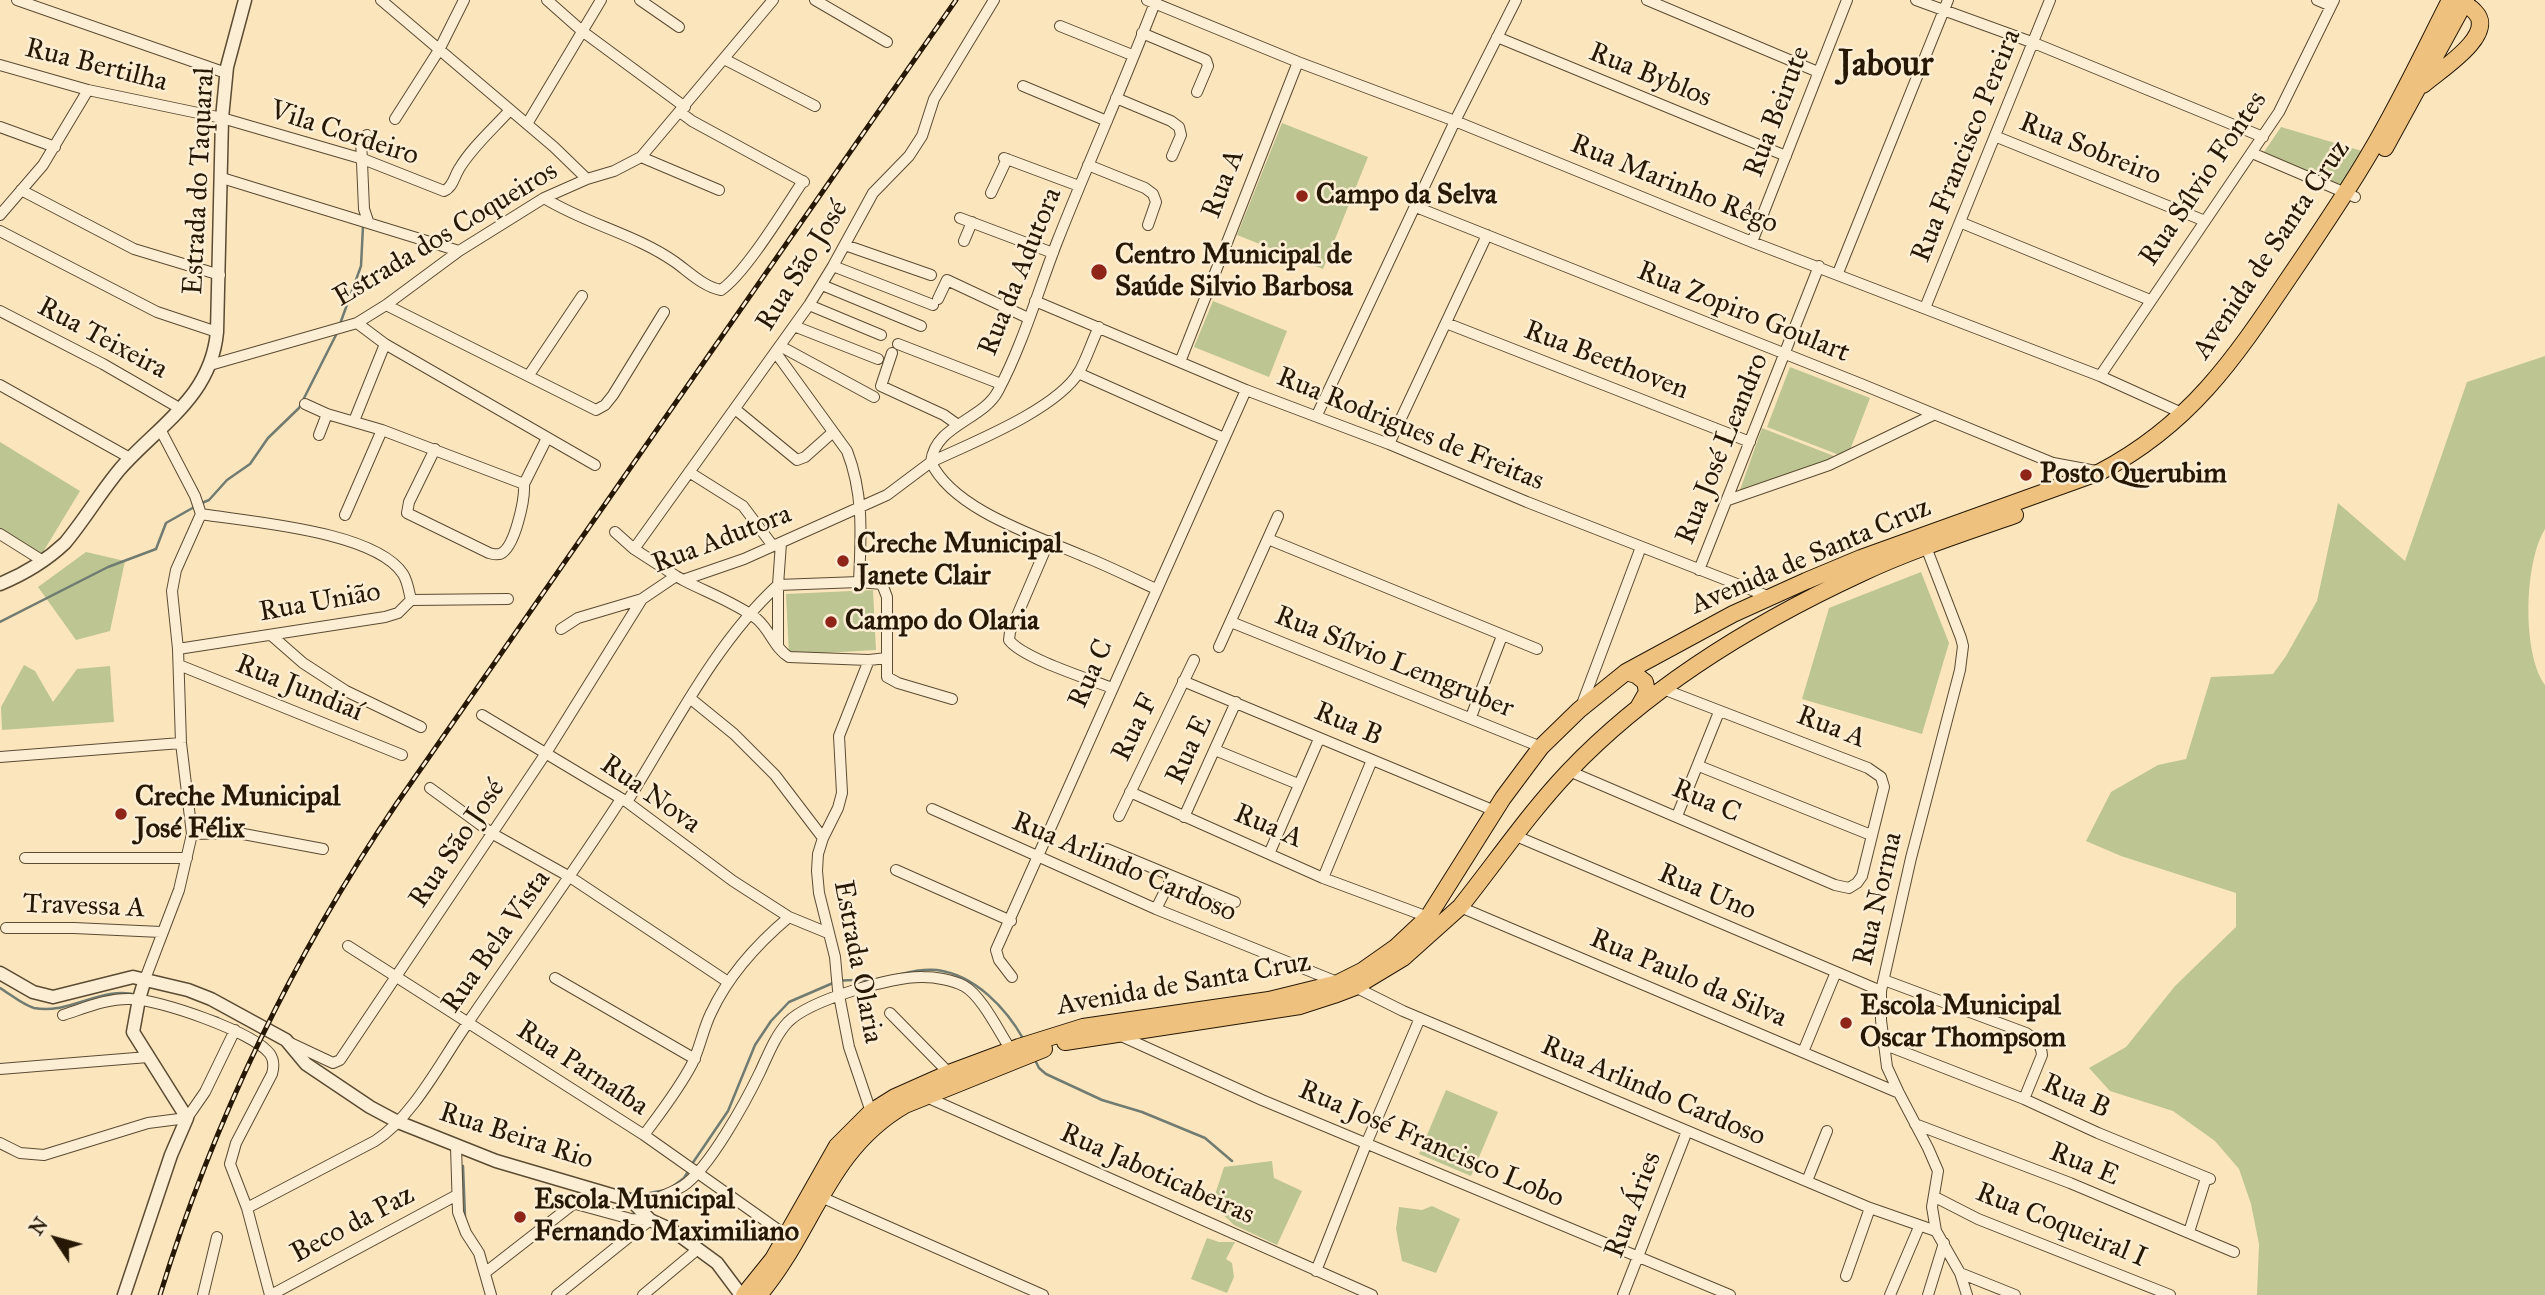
<!DOCTYPE html>
<html>
<head>
<meta charset="utf-8">
<style>
	body { margin:0 }
	#map { position:relative; width:2545px; height:1295px; overflow:hidden; background:#fbe5bd; font-family:"IM FELL Great Primer",serif }
	canvas { display:block }
	.north { position:absolute; left:21px; top:1204px; width:70px; height:70px; -webkit-text-stroke:5px #fceed4; paint-order:stroke; rotate:306deg; font-size:19px; font-weight:700; line-height:28px; text-align:center; color:#261804 }
	.north::after { content:''; display:block; margin:auto; width:24px; height:32px; background:#261804; clip-path:polygon(50% 0,100% 100%,50% 72%,0 100%) }
</style>
</head>
<body>
<div id="map">
<canvas width="2545" height="1295"></canvas>
<div class="north">N</div>
</div>
<script>
const g = document.querySelector('canvas').getContext('2d');
g.lineJoin = 'round';
function fill(path, color) {
  g.fillStyle = color;
  g.fill(path, 'evenodd');
}
function strokePath(path, color, width, dash) {
  g.strokeStyle = color;
  g.lineWidth = width;
  g.lineCap = dash ? 'butt' : 'round';
  g.setLineDash(dash || []);
  g.stroke(path);
}
function write(font, color, halo, rows, align = 'center') {
  g.font = font + ' "IM FELL Great Primer",serif';
  g.lineWidth = 5;
  g.setLineDash([]);
  g.textBaseline = 'middle';
  g.strokeStyle = halo;
  g.fillStyle = color;
  for (const [text, x, y, turn = 0] of rows) {
    g.save();
    g.translate(x, y);
    g.rotate((+turn || 0) * Math.PI / 180);
    g.textAlign = isNaN(turn) ? turn : align;
    if (halo) g.strokeText(text, 0, 0);
    g.fillText(text, 0, 0);
    g.restore();
  }
}
fill(new Path2D(`
	M1282,123L1368,157L1323,269L1237,235Z
	M2281,127L2362,151L2342,185L2262,155Z
	M1213,301L1287,331L1269,377L1194,347Z
	M2545,356V529C2524,563 2522,653 2545,685V1295H2257L2259,1244L2251,1204L2239,1169L2215,1141L2173,1111L2110,1091L2089,1068L2126,1047L2175,986L2236,927V893L2121,856L2086,841L2111,792L2158,765L2186,759L2211,677L2273,674L2286,656L2317,601L2338,503L2405,561L2467,382Z
	M1790,367L1870,398L1847,458L1767,427Z
	M1762,428L1839,458L1754,489L1740,490Z
	M0,442L80,491L40,557L0,533Z
	M86,552L125,561L110,631L76,640L38,587Z
	M1921,572L1949,643L1922,734L1802,699L1829,608Z
	M873,590L876,650L789,655L786,594Z
	M24,665L35,671L53,702L77,669L110,666L114,722L2,730L1,707Z
	M1446,1090L1498,1112L1471,1176L1419,1154Z
	M1272,1161L1274,1178L1302,1191L1277,1245L1234,1225L1212,1204L1224,1167Z
	M1432,1206L1460,1219L1436,1273L1402,1261L1396,1229L1399,1207L1422,1210Z
	M1207,1238L1219,1242H1235L1226,1259L1232,1263L1234,1277L1227,1293L1191,1279Z`), '#bdc592');
strokePath(new Path2D(`
	M340,324L361,266L363,226
	M202,503L209,500L227,480L250,464L268,438L299,408L337,333
	M0,622L108,567L156,549L166,523L196,506
	M840,981C852,979 865,981 878,979C898,976 916,968 937,970C975,975 1006,1008 1024,1040
	M0,988C10,994 23,1005 34,1008C70,1015 102,985 137,995
	M208,1015L218,1018
	M1034,1058L1039,1068L1046,1074L1102,1100L1142,1112L1205,1138L1232,1161
	M692,1164L728,1111L755,1045L771,1021L789,1002L833,983
	M463,1166L465,1217
	M672,1187L684,1178L689,1170
	M627,1193L645,1194L665,1190`), '#707b71', 2.5);
const minor = new Path2D(`
	M17,0L226,73
	M381,0L554,147L587,179
	M547,0L582,31L685,107
	M640,0L679,27
	M815,0L887,42
	M1147,0L1298,62L1455,121L1752,242L2100,376L2184,414
	M1647,0L1818,72
	M1916,0L2034,43L2263,137
	M2317,0L2331,6
	M1060,26L1132,55
	M1142,33L1206,60L1208,66L1197,92
	M1497,37L1786,156
	M724,59L815,106
	M0,65L88,90L222,118L363,159L444,191C453,187 454,177 459,169C472,147 493,129 510,110
	M1023,86L1107,121
	M1116,98L1171,121L1179,127L1181,135L1172,156
	M680,112L692,121L804,182
	M395,119L439,50L464,0
	M527,124L601,0
	M0,127L55,147
	M367,135L361,139L364,209L368,221
	M1997,137L2205,221
	M2252,153L2355,197
	M641,157L719,190
	M1004,158L1079,186
	M1088,165L1145,188L1153,194L1156,202L1148,225
	M222,178L459,251
	M21,190L134,249L220,275
	M991,193L1007,159
	M544,198C586,224 635,234 675,262C689,272 704,287 721,290C745,274 785,208 803,181
	M1416,207L1861,384L2053,463L2096,471
	M0,215L43,165L88,90
	M960,218L1053,253
	M1962,223L2150,300
	M0,231L157,312L217,332
	M964,241L972,222
	M1752,242L1847,0
	M845,245L931,275
	M833,266L933,305
	M1838,273L1948,0
	M822,285L921,326
	M938,299L947,280L1028,318
	M1035,301L1246,390L1389,444L1527,502L1770,597
	M386,305L596,410L605,405L613,395L664,312
	M809,305L881,335
	M1925,308L2050,0
	M0,311L103,364L181,409
	M357,323L385,344L595,465
	M1446,323L1750,442
	M794,326L878,359
	M1099,327C1092,341 1087,358 1079,372C1056,410 971,443 931,462C953,510 1037,536 1083,556C1108,566 1132,578 1156,589
	M898,344L1001,384
	M780,346L874,397
	M776,353L847,451C864,494 861,537 859,582
	M892,353L881,386L944,415L958,425
	M1180,362L1298,62
	M210,365L357,323L386,305L459,251L544,198L587,179L614,171L641,157L773,0
	M1078,373L1224,438
	M529,375L582,296
	M2100,376L2279,112L2334,0
	M0,385L130,458
	M305,404L327,414L382,430L524,484L547,438
	M735,409L797,460L805,457L832,433
	M1317,415L1455,121L1516,0
	M354,421L385,344
	M319,435L327,414
	M1389,444L1487,235
	M435,449L409,502L407,513L489,553C493,554 496,555 500,554C515,548 525,499 524,484
	M689,472L743,506L773,546
	M1728,500L1829,465L1933,415
	M201,514C250,522 375,531 403,574C408,582 409,592 411,600
	M345,515L382,430
	M615,532L634,549L676,576
	M0,534L43,561
	M1268,539L1537,649
	M1049,541L1010,632L1009,640C1022,658 1089,679 1112,688
	M1926,547L1961,638L1963,646L1960,670L1911,858L1881,991V1020L1887,1067L1899,1093L1928,1148L1938,1171L1932,1207L1936,1231L1960,1273L1967,1295
	M634,549L809,305L833,266L873,193L909,156L922,136L934,99L994,0
	M1699,570L1819,266
	M683,580C706,592 736,603 757,619C770,630 775,649 789,657L869,660L887,658
	M778,585L859,582L882,584L887,597V677L898,683L952,699
	M411,600L508,599
	M1231,622L1541,747
	M561,629L578,618L642,599L676,576L683,580L744,559L887,495L931,462C935,425 983,420 998,391C1023,344 1038,291 1057,242C1089,161 1125,81 1156,0
	M271,635L303,663L346,691L421,727
	M778,646V585L781,543
	M1219,647L1278,516
	M178,649L385,617L398,613L411,600
	M869,660L839,736L842,793L838,808L823,838L818,854L817,871L819,893L835,957L838,990L849,1047L871,1112
	M179,665L402,755
	M1183,681L1495,811
	M691,699L734,734L775,775L823,838
	M1582,704L1641,547
	M482,715L627,802L733,881L789,917
	M1471,717L1502,636
	M1215,750L1298,784
	M0,757L181,743
	M1699,766L1871,835
	M1569,771L1835,885L1849,888L1857,883L1862,876L1881,799L1884,787L1881,777L1868,768L1663,689
	M430,788L493,834L570,877L728,982
	M1130,792L1323,878L1428,917
	M627,802C672,730 715,643 778,585
	M932,809L1156,909L1337,982
	M1119,816L1194,660
	M1677,816L1719,712
	M1184,817L1236,702
	M192,834L238,833L323,849
	M1516,836L1881,991
	M1107,849L1235,902
	M1269,854L1319,739
	M25,858H187
	M896,870L1011,921
	M1323,878L1372,760
	M1460,907L1899,1093
	M1156,909L1172,877
	M6,928H74L161,932
	M348,946L644,1135L787,1236
	M1012,977L999,960L996,950L1246,390
	M555,978L695,1059
	M145,979L179,890L192,834L181,743L178,649L172,591L176,570L201,514L195,496L160,429
	M1884,980L2026,1033C2035,1039 2041,1043 2042,1055L2024,1099
	M1355,987L1403,1011L1870,1208L1936,1231
	M890,1013L949,1073
	M63,1015C85,1008 108,998 131,999C158,999 254,1032 270,1054C274,1060 274,1067 272,1074L236,1143L230,1164L247,1208L270,1295
	M1119,1035L1262,1100L1730,1295
	M286,1041L333,1063L340,1060L546,753L642,599
	M1883,1044L2024,1099L2098,1133L2210,1179
	M1803,1052L1836,972
	M0,1069L148,1057
	M924,1096L1372,1295
	M1915,1124L2070,1183L2234,1252
	M644,1135C661,1112 679,1089 692,1064C700,1048 703,1029 711,1013C729,974 757,944 789,917L828,933
	M0,1143L20,1153L44,1155L148,1123L187,1118L205,1092L235,1030
	M456,1146L458,1212L466,1233L479,1253L491,1295
	M1807,1181L1827,1131
	M821,1197L1043,1295
	M1935,1197L1978,1219L2170,1295
	M639,1206C653,1199 670,1194 683,1186C709,1169 746,1101 760,1072C768,1055 775,1036 788,1022C810,1000 892,976 923,977C935,977 953,980 964,986C982,996 999,1032 1011,1050
	M247,1208L375,1141C413,1117 441,1061 467,1024C518,949 572,875 621,799
	M2189,1232L2206,1178
	M1316,1271L1367,1142L1420,1018
	M486,1272L572,1205L576,1204L631,1219L650,1220
	M1960,1273L2015,1295
	M1846,1276L1870,1208
	M203,1295L217,1237
	M271,1295L457,1195
	M557,1295L650,1220
	M643,1295L698,1249
	M1623,1295L1687,1131
	M1890,1295L1919,1227
	M1928,1295L1944,1243`);
const tertiary = new Path2D(`
	M0,584C24,574 46,561 65,543C85,519 100,493 120,469C159,425 211,397 217,332L222,118L227,67L245,0
	M0,973L33,992L53,997L133,977L188,990L211,999L286,1040L306,1064L370,1107L398,1122L496,1161L632,1201L650,1220L672,1230L717,1263L741,1295
	M124,1295L171,1155L187,1118L133,1032L139,999L145,979`);
const primary = new Path2D(`
	M2423,85C2437,72 2498,35 2475,12C2469,5 2464,4 2455,5
	M2385,148L2466,0
	M1626,672L1636,675L1645,682L1647,692L1639,706
	M1065,1042L1300,1006L1334,995L1355,987L1403,958L1460,907C1496,862 1529,813 1569,771C1650,686 1756,622 1862,573C1911,550 1964,533 2015,515
	M744,1295L773,1259L837,1146L871,1112L895,1097L949,1073L1019,1047L1083,1027L1269,1000L1338,983L1362,971L1396,947L1428,917L1503,798L1541,747L1579,710L1626,672L1733,614L1806,581L1861,558L2100,472C2191,424 2234,359 2290,276C2318,235 2346,194 2371,151C2400,102 2424,51 2450,0
	M759,1295C814,1230 827,1150 905,1105L1044,1049`);
strokePath(minor, '#5b4b32', 12);
strokePath(tertiary, '#5b4b32', 15);
strokePath(primary, '#261804', 18);
strokePath(minor, '#fceed4', 10);
strokePath(tertiary, '#fceed4', 12);
strokePath(primary, '#eec27e', 16);
const rail = new Path2D(`
	M160,1295C214,1119 294,955 397,803L956,0`);
strokePath(rail, '#261804', 5);
strokePath(rail, '#fceed4', 2.5, [8]);
for (const [x, y, r, color] of [
	[1302,196,7,"#8f2418"],
	[1099,272,9,"#8f2418"],
	[2026,475,7,"#8f2418"],
	[843,561,7,"#8f2418"],
	[831,622,7,"#8f2418"],
	[121,814,7,"#8f2418"],
	[1846,1023,7,"#8f2418"],
	[520,1217,7,"#8f2418"]
]) {
  const dot = new Path2D();
  dot.arc(x, y, r, 0, 2 * Math.PI);
  g.fillStyle = color;
  g.fill(dot);
  strokePath(dot, '#fceed4', 2.5);
}
write('28px', '#261804', '#fceed4', [
	["Rua Bertilha",96,66,14],
	["Rua Byblos",1650,76,22],
	["Rua Beirute",1778,112,-69],
	["Vila Cordeiro",344,134,18],
	["Rua Francisco Pereira",1967,146,-68],
	["Rua Sobreiro",2090,150,22],
	["Rua Sílvio Fontes",2204,179,-56],
	["Estrada do Taquaral",200,181,-87],
	["Rua A",1224,184,-69],
	["Rua Marinho Rêgo",1674,185,22],
	["Estrada dos Coqueiros",446,235,-31],
	["Avenida de Santa Cruz",2272,250,-56],
	["Rua São José",803,266,-58],
	["Rua da Adutora",1021,272,-68],
	["Rua Zopiro Goulart",1743,313,22],
	["Rua Teixeira",102,339,28],
	["Rua Beethoven",1606,361,21],
	["Rua Rodrigues de Freitas",1410,430,22],
	["Rua José Leandro",1723,449,-68],
	["Rua Adutora",722,540,-21],
	["Avenida de Santa Cruz",1811,557,-23],
	["Rua União",320,603,-10],
	["Rua Sílvio Lemgruber",1394,663,22],
	["Rua C",1092,674,-66],
	["Rua Jundiaí",299,689,22],
	["Rua B",1348,725,23],
	["Rua F",1136,728,-64],
	["Rua A",1831,728,21],
	["Rua E",1190,750,-65],
	["Rua Nova",650,795,35],
	["Rua C",1706,802,23],
	["Rua A",1268,827,23],
	["Rua São José",458,844,-56],
	["Rua Arlindo Cardoso",1124,868,23],
	["Rua Uno",1707,893,23],
	["Rua Norma",1879,899,-77],
	["Travessa A",84,907,2],
	["Rua Bela Vista",497,942,-55],
	["Estrada Olaria",857,962,79],
	["Rua Paulo da Silva",1688,979,23],
	["Avenida de Santa Cruz",1184,985,-10],
	["Rua Parnaíba",582,1069,33],
	["Rua Arlindo Cardoso",1653,1092,23],
	["Rua B",2076,1097,24],
	["Rua Beira Rio",516,1137,18],
	["Rua José Francisco Lobo",1431,1145,23],
	["Rua E",2084,1165,22],
	["Rua Jaboticabeiras",1157,1175,24],
	["Rua Áries",1634,1205,-69],
	["Beco da Paz",353,1225,-28],
	["Rua Coqueiral I",2061,1226,22]
]);
write('bold 28px', '#261804', '#fceed4', [
	["Campo da Selva",1316,196],
	["Centro Municipal de",1115,256],
	["Saúde Silvio Barbosa",1115,288],
	["Posto Querubim",2040,475],
	["Creche Municipal",857,545],
	["Janete Clair",857,577],
	["Campo do Olaria",845,622],
	["Creche Municipal",135,798],
	["José Félix",135,830],
	["Escola Municipal",1860,1007],
	["Oscar Thompsom",1860,1039],
	["Escola Municipal",534,1201],
	["Fernando Maximiliano",534,1233]
], 'left');
write('bold 35px', '#261804', '#fceed4', [
	["Jabour",1886,66]
]);
</script>
</body>
</html>
